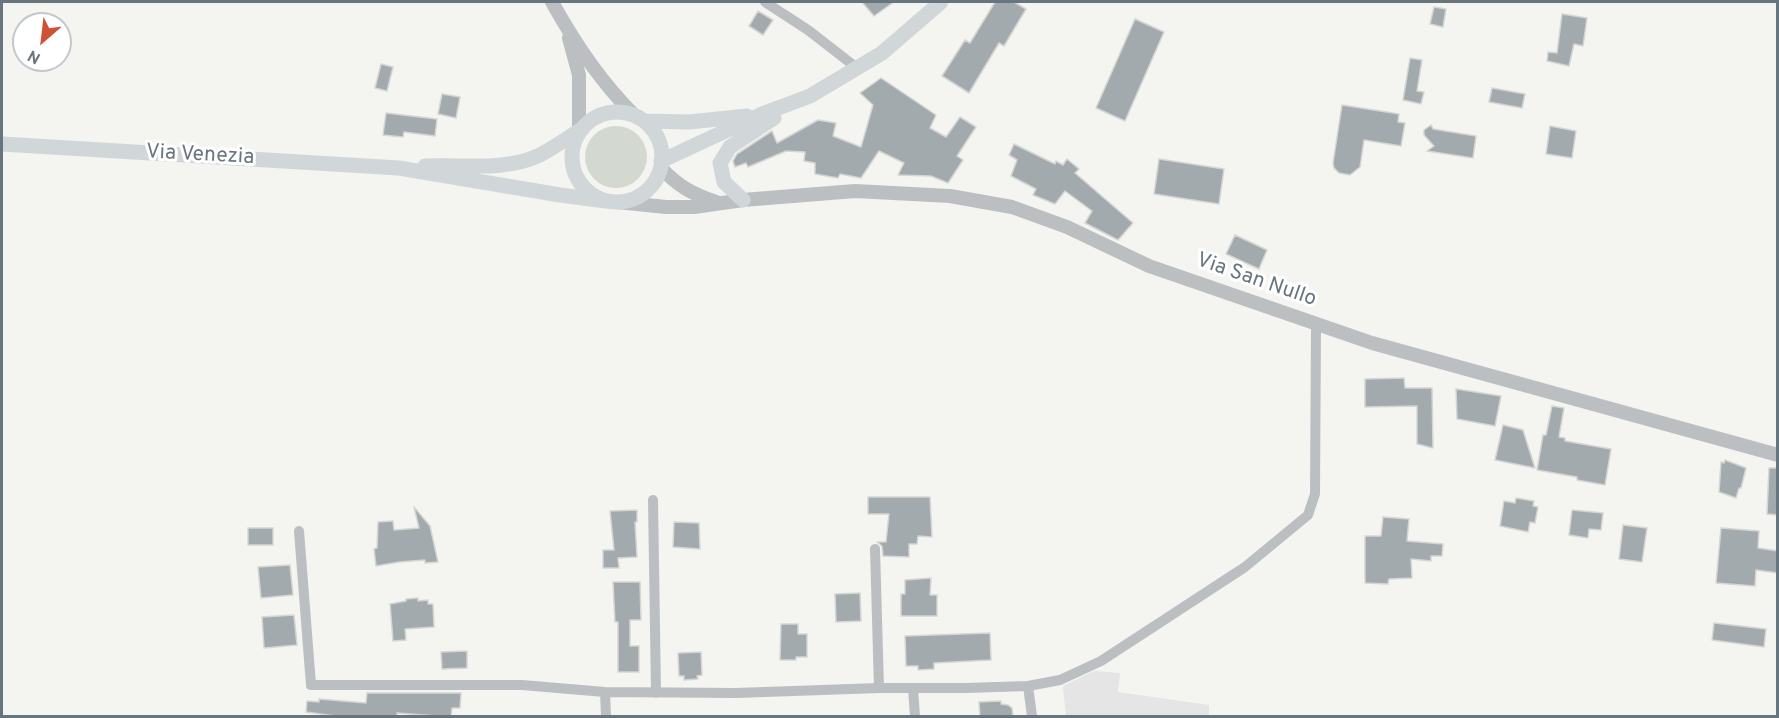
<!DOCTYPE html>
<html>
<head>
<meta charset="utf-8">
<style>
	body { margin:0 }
	#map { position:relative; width:1779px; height:718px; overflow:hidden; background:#f4f4f0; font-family:Overpass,sans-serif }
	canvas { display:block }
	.frame { position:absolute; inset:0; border:3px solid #66757e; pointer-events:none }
	.north { position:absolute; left:12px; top:12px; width:60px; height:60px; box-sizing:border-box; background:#fff; border:2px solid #c2c8cb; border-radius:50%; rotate:208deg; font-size:16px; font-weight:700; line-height:24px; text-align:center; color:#66757e }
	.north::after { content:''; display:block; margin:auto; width:21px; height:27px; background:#ce5336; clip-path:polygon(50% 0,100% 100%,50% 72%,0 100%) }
</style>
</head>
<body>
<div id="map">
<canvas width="1779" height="718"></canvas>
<div class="frame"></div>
<div class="north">N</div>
</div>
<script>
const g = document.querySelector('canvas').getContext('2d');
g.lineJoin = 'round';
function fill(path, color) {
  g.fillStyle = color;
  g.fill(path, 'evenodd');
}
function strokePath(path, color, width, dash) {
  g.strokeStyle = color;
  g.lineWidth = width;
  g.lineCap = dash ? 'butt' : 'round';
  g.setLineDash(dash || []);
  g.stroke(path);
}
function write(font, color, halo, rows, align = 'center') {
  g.font = font + ' Overpass,sans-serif';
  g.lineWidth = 6;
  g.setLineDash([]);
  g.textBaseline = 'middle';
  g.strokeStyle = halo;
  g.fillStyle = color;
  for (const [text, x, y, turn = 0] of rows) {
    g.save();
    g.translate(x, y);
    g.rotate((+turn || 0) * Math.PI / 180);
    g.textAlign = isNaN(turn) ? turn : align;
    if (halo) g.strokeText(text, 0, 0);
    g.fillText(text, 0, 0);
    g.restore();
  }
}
fill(new Path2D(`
	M1094,671L1120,673L1118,692L1209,705V716H1066L1063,686Z`), '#e4e5e4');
fill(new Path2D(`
	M585 157a31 31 0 1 1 62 0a31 31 0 1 1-62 0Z`), '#d3d8d0');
const building = new Path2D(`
	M862,2H894L874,16Z
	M995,2H1014L1026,9L1004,46L999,43L969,93L942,76L965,40L970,43Z
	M1434,7L1446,9L1443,27L1430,24Z
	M758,11L773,20L763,35L749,26Z
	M1562,14L1587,18L1583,46L1574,44L1569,66L1547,61L1548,52L1557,53Z
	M1135,19L1164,32L1125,121L1096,108Z
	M1410,58L1422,60L1417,91L1424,92L1421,104L1403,100Z
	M381,64L393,67L387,91L375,88Z
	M881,78L936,115L930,128L946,137L960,117L976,127L957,156L963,160L948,183L931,176L898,175L904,163L879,151L861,178L840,174L838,178L815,174V163L804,161L805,152L786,151L748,167L746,163L735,167L733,161L737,154L772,131L777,143L818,120L836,123L833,136L861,147L873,105L860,93Z
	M1492,88L1525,94L1522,108L1489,102Z
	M442,94L460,97L456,118L438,114Z
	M1342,105L1399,114L1398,122L1405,123L1401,146L1364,140L1360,167L1350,175L1339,173L1334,168L1333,163Z
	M386,113L437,119L435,136L404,132L403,137L383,135Z
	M1431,125L1433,129L1476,136L1473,158L1427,151L1434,146L1424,135V130Z
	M1550,126L1576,131L1572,158L1546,154Z
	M1014,144L1055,164L1056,161L1063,165L1067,159L1079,169L1075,173L1133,223L1118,240L1085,223L1092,211L1065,191L1055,204L1033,195L1036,189L1011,176L1017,160L1009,155Z
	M1159,159L1224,169L1219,204L1154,194Z
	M1235,235L1267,250L1259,269L1226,254Z
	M1404,378L1405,388H1432L1433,448L1417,444V406L1365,407V379Z
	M1456,389L1501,396L1495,426L1457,419Z
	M1552,406L1564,408L1559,437L1565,438V441L1611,449L1605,485L1577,480V477L1537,470L1543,435H1546Z
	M1503,425L1523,430L1535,468L1495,460Z
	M1725,460L1746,468L1741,488H1739L1736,498L1719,492L1721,462L1724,463Z
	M1769,468H1778V515L1767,514Z
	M868,497H930L932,537L918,536L917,544H909V557L883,556L882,546L877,542H886L889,514H868Z
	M1516,498L1534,501L1533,506L1538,507L1535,523L1530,522L1528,532L1500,526L1504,501L1515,503Z
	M414,507L430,526L438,562L425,563V560L399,562L376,566L374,549L377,548L378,522L393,521L394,530L419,528Z
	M637,510V522H635L637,557L618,558L619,568H603V550H614L610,511Z
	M1572,510L1603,513L1601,530L1589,529L1588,538L1569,535Z
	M1383,517L1409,519L1407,541L1443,544L1442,556H1431V561L1411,559L1412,578L1389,579L1388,584L1365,583V536H1381Z
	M674,522L699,523L700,549L673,547Z
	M1623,525L1647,528L1642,562L1619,559Z
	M248,528H273V545H248Z
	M1721,528L1759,531L1758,548L1778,551V573L1756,570L1755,586L1716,583Z
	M290,565L293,595L261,598L258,567Z
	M931,578L930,595H937V616H901V594H905V580Z
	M613,582H640L641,620H630V646H639V672H618V622H615Z
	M860,593L861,621L836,622L835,594Z
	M418,598V601L428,600V604H433L434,627L405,629L406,640L393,641L390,604L406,601V599Z
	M294,615L297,645L264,648L262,617Z
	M1714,623L1766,629L1764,647L1712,640Z
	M781,624H798V634H807V657H796V660H780Z
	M990,633L991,660L934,663V669L918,670V666H906L905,636Z
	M467,651V668L442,669L441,652Z
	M701,652L702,675L697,676L698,679L684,680V676H679L678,653Z
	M367,693H461L460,708H452L451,717L397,713V717H343L306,712L307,701L319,702V699L366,703Z
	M1001,701V704L1008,705L1012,708L1013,717H980L979,702Z`);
fill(building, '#a2aaae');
strokePath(building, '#d5d5d3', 1.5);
strokePath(new Path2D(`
	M765,2L808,30L857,68
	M653,500L656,693
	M299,531L311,685H522L605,692L736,693L879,688H966L1028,686L1060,680L1101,661L1245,567L1308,515L1315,494L1316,324
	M875,549L879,688
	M1028,686L1032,716
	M913,689L915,716
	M605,692L606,716`), '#bbbfc2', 10);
strokePath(new Path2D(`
	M552,2C574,42 600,81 633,114
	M569,38L579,75V131
	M661,168C678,186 692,194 716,202
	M617,202L666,207H694L743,200L855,191L950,196L1012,207L1067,227L1149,266L1372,343L1778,455`), '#bbbfc2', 14);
strokePath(new Path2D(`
	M572 157a45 45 0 1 1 90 0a45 45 0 1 1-90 0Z
	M644,121L689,122L747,116
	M2,144L399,168L560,195L606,201
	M661,161L762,114L810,96L882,53L941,2
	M425,166C463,164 504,172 540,155C553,148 566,139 579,131
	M743,200L724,182L720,163L730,147L774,118`), '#d1d6d9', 15);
write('21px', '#66757e', '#fff', [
	["Via Venezia",200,156,3],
	["Via San Nullo",1256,281,19]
]);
</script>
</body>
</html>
